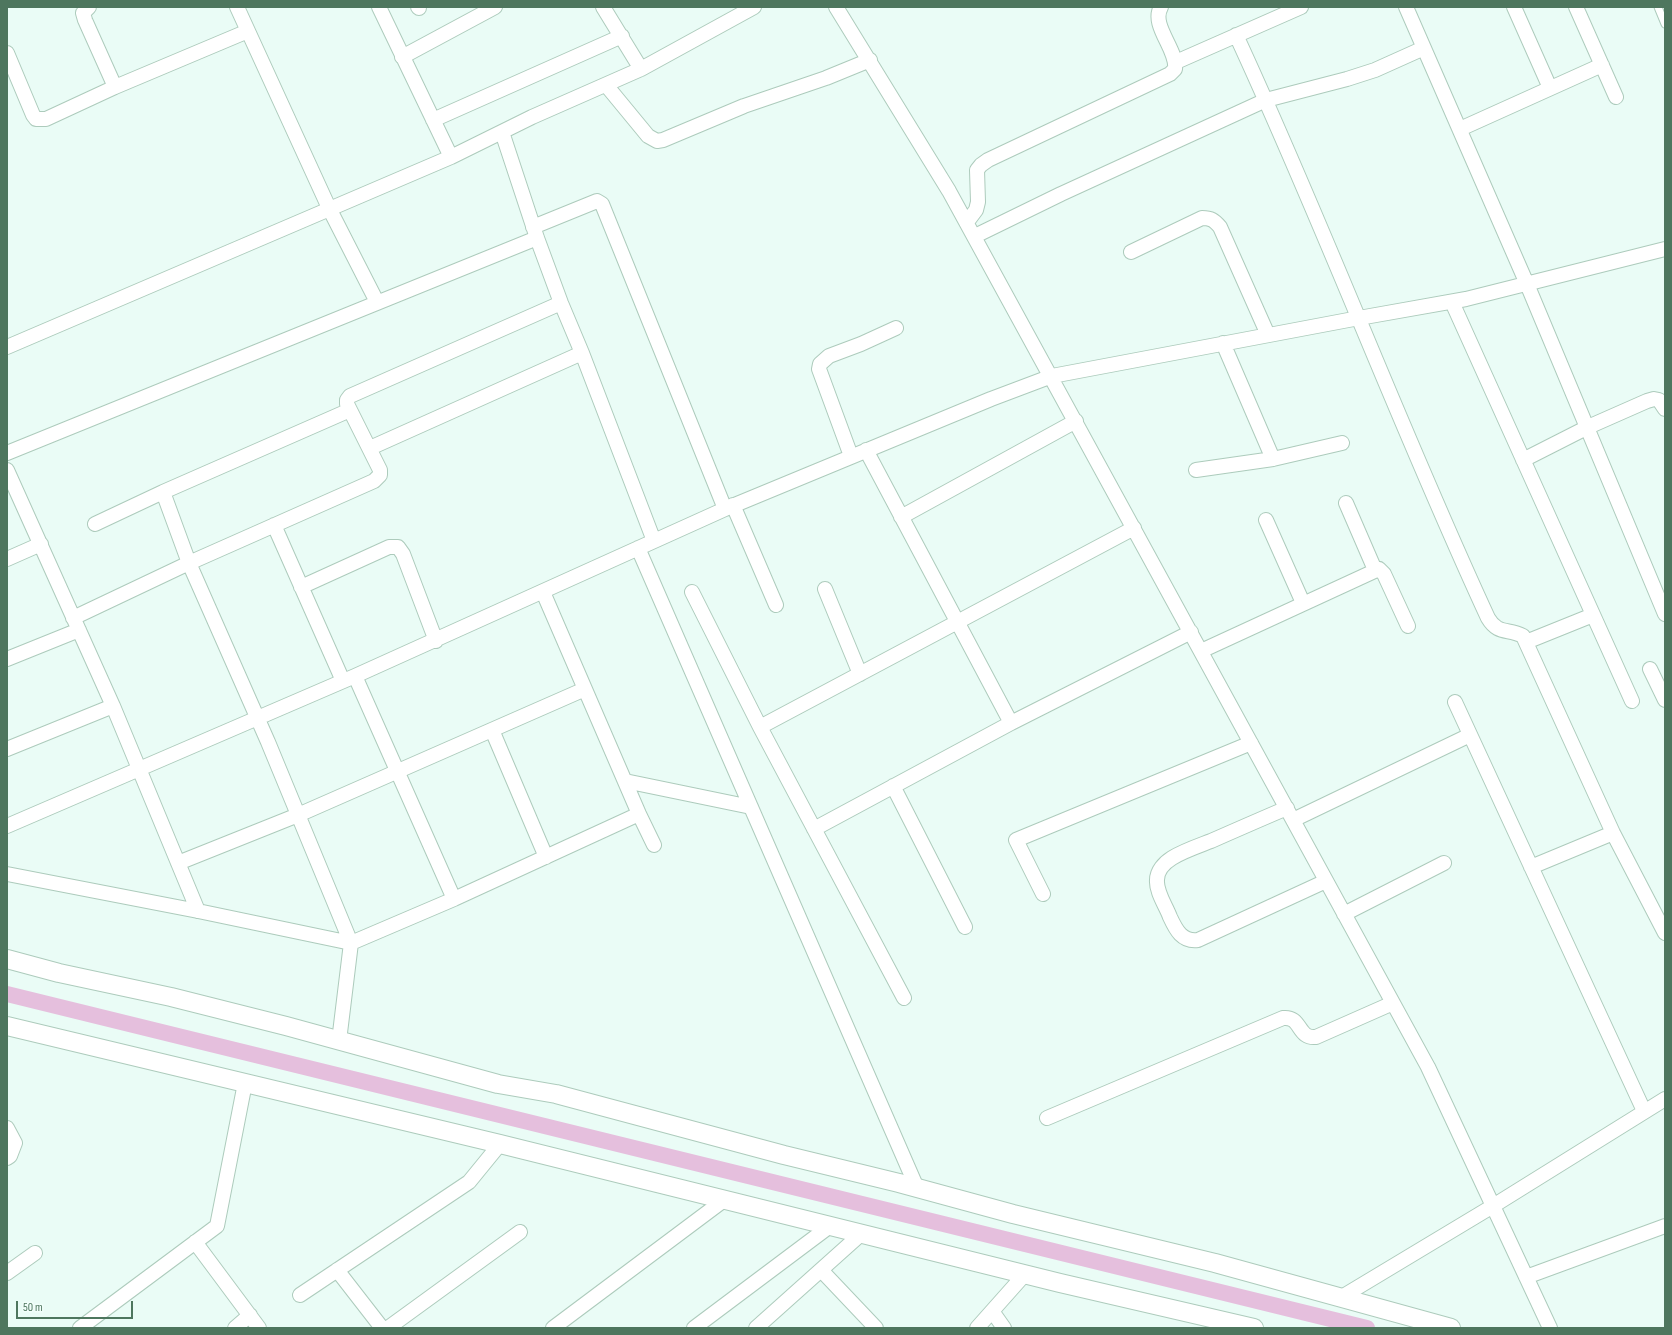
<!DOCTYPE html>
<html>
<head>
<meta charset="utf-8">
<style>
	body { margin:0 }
	#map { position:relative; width:1672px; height:1335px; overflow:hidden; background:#eafcf6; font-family:"Sofia Sans Condensed",sans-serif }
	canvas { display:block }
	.frame { position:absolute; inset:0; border:8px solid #4e765e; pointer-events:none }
	.scale { position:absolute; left:16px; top:1301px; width:117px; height:18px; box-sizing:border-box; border:2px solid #4e765e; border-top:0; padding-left:5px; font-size:12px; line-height:14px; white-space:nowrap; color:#4e765e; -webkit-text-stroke:3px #f1fefa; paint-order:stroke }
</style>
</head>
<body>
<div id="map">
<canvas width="1672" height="1335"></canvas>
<div class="frame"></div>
<div class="scale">50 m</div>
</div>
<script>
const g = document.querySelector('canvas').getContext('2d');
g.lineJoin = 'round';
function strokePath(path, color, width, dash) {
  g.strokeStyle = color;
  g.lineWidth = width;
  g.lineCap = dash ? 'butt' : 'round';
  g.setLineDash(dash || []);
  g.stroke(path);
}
strokePath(new Path2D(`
	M7,994L1367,1328`), '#e5bfdd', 16);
const service = new Path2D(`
	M1658,7L1665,24`);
const minor = new Path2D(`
	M89,7L83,13L85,20L115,87
	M237,7L329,208L377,302
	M379,7L451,157
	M418,7L419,8
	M603,7L641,69
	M836,7L949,191L1428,1067L1550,1328
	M1406,7L1527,284L1665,614
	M1514,7L1550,88
	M1576,7L1616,97
	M1236,35C1325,227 1399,426 1488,618C1498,635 1508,628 1523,636L1613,833L1665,933
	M7,53L33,115L36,119H46L115,87L248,31
	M402,57L495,7
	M1176,62L1301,7
	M606,85L648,136L657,141L663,140L744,106L826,78L870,60
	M433,120L622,36
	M1460,129L1602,65
	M502,132L537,238L561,303L582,353L654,541
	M967,222L976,210L978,202L977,170L981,165L988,160L1170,74L1175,69C1178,50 1150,25 1161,7
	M533,227L597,201L602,204L725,509
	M975,236L1061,194L1266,100L1347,79L1375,70L1424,48
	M1131,252L1202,218C1211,218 1214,220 1220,227L1268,335
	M1452,302L1632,701
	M1223,343L1273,459
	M7,347L451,157L532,117L641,69L754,7
	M370,448L582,353
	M866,450L1011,723
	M7,453L537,238
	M851,456L819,369L820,364L829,356L861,344L896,328
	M1523,460L1588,427L1647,401L1654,399L1659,400L1665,409
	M7,470L113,706L7,749
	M1196,470L1273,459L1342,443
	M163,492L189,563L268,742L351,943L454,899L639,814
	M1346,503L1375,570
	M733,505L776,605
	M901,517L1076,421
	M1266,520L1303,603
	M95,524L163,492L350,410
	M274,525L343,681
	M638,548L917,1188
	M7,559L41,544
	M301,587L389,547H398L403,554L436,641
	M825,589L860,674
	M543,592L639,814L654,845
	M692,592L760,727L904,998
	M73,618L189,563L374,481L380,475V470L347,404V400L350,396L561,303
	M1526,642L1593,615
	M1201,651L1379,569L1384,574L1408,626
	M7,659L79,630
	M1650,669L1665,700
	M355,676L454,899
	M1455,702L1644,1111
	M113,706L198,911
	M760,727L1134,528
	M492,730L546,857
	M625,781L751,807
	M893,786L965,927
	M1287,808C1261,819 1236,830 1211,841C1198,846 1183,851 1172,858C1164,863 1157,871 1157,880C1156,892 1166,906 1170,917C1176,930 1182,942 1198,940L1326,881
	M1293,820L1470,735
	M7,826L355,676L725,509L991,399L1052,376L1359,318L1466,299L1665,249
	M814,829L1011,723L1191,632
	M178,863L298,815L585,689
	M1531,867L1613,833
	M7,874L198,911L351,943L339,1041
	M1043,894L1016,840L1251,743
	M1344,914L1444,863
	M1047,1118L1283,1018C1302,1016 1297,1039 1316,1037L1393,1003
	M7,1128L15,1143L10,1156L7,1158
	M195,1242L259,1328
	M337,1270L382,1328
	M821,1270L876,1328
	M7,1273L35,1253
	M1526,1277L1665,1226
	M300,1295L469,1182L500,1144
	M1340,1298L1493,1206L1665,1099
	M992,1311L1004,1328
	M80,1328L217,1226L245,1083
	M235,1328L250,1315
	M388,1328L520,1232
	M553,1328L724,1200
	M694,1328L830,1226
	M756,1328L861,1234
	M977,1328L1025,1274`);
const tertiary = new Path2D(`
	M7,959L59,973L171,997L286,1026L498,1084L556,1094L784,1155L899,1183L1013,1214L1215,1263L1451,1328
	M7,1026L500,1144L1060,1283L1254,1328`);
strokePath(service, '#adcbbc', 9);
strokePath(minor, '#adcbbc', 16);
strokePath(tertiary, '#adcbbc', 20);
strokePath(service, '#fff', 7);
strokePath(minor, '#fff', 14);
strokePath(tertiary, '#fff', 18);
</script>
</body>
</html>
